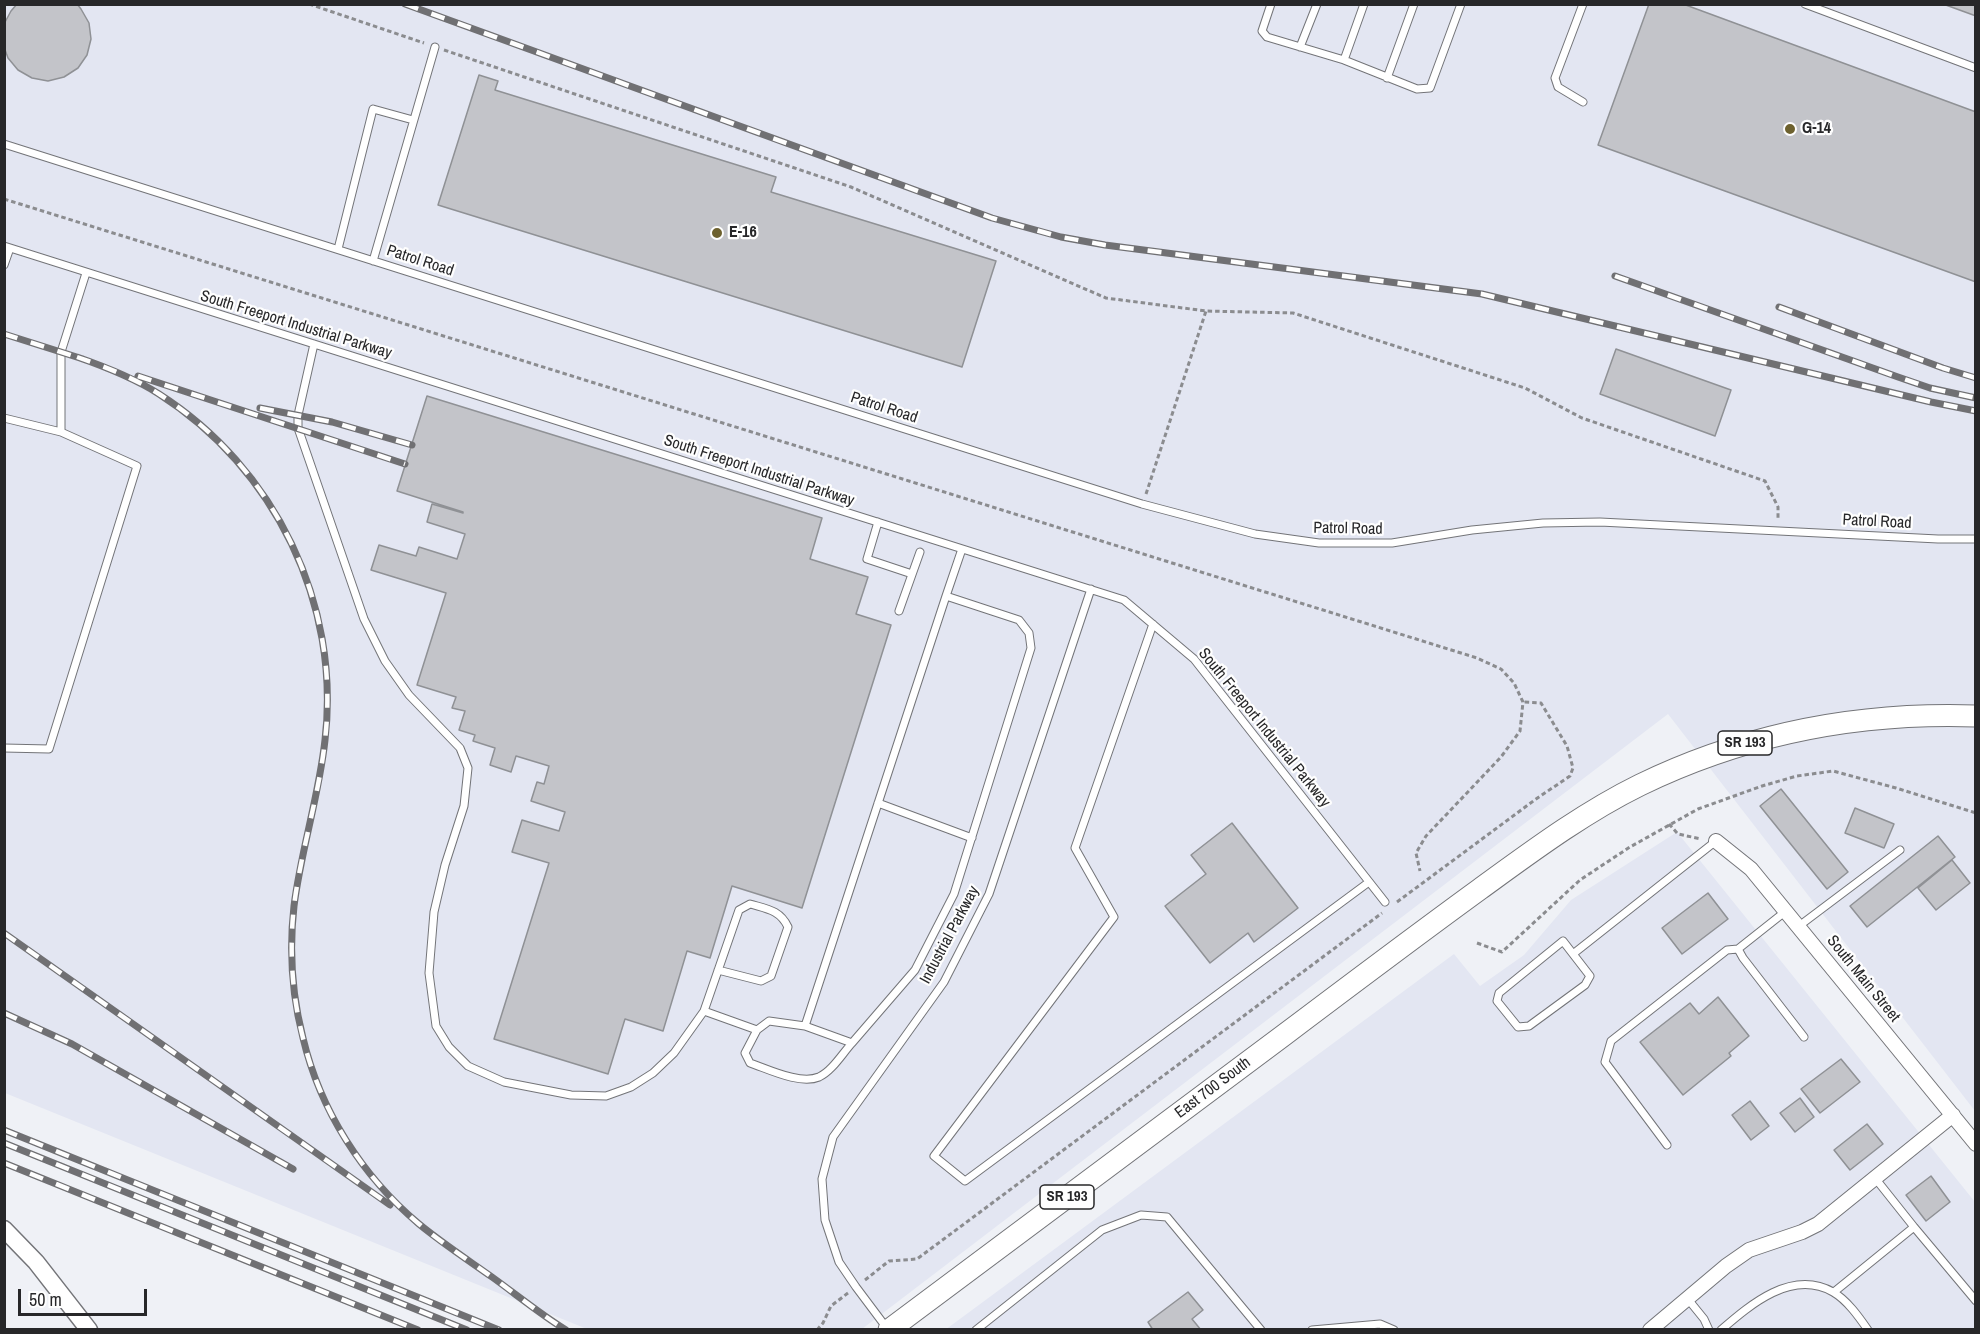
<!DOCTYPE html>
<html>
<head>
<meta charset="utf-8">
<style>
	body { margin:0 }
	#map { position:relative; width:1980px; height:1334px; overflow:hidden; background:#eff1f6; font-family:"Archivo Narrow",sans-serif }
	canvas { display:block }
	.frame { position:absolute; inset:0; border:6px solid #272729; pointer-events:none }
	.scale { position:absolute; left:18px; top:1289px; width:129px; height:27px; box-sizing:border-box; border:3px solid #272729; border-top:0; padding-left:8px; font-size:18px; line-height:21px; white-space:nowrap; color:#272729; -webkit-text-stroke:4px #fefefe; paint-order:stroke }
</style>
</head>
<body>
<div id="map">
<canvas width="1980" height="1334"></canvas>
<div class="frame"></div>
<div class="scale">50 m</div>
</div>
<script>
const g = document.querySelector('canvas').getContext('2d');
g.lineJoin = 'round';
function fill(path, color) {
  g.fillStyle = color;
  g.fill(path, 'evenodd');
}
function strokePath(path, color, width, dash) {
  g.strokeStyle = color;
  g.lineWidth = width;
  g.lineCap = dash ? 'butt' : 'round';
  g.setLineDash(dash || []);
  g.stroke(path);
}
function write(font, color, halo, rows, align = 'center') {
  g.font = font + ' "Archivo Narrow",sans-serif';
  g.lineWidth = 4.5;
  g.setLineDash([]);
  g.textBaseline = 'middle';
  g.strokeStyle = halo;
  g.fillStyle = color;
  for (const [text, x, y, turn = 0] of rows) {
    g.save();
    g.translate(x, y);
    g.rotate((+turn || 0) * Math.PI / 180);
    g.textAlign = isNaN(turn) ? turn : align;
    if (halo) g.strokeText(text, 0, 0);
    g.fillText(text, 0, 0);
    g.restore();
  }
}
fill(new Path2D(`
	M4,5H1975V1111L1668,714L862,1329H587L5,1093Z
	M1677,832L1975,1202V1329L945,1330L1454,954L1480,986L1524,955L1571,900Z`), '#e3e6f2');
const building = new Path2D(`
	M17,4H77L81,9L89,23L91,39L87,55L78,68L64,77L48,81L32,78L18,70L8,58L4,47V24L11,11Z
	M1649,4H1683L1976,112V282L1598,145Z
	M1943,4H1976V16Z
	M479,75L498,81L495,90L776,177L771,192L996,261L962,367L438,205Z
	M1616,349L1731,390L1715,436L1600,394Z
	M427,396L822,518L810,559L868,577L856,614L891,625L802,908L732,886L710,958L687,951L663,1031L625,1019L608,1074L494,1039L549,863L512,852L522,820L559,831L565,812L531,801L537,782L544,784L549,766L516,756L511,772L490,765L495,748L473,741L475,735L459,730L465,711L452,708L456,697L417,685L446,593L371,570L379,545L416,556L419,547L457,559L465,534L427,522L432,504L463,513V512L397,491Z
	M1781,789L1848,872L1827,889L1760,806Z
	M1855,808L1894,824L1884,848L1845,833Z
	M1232,823L1298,908L1254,942L1248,933L1210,963L1165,906L1206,874L1191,855Z
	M1938,836L1955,857L1867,927L1850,906Z
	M1952,860L1970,883L1936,910L1918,888Z
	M1708,893L1728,919L1682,954L1662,928Z
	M1718,997L1749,1036L1729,1053L1731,1056L1683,1095L1640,1042L1690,1003L1699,1014Z
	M1841,1059L1860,1082L1820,1113L1801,1089Z
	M1800,1098L1814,1117L1795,1132L1780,1113Z
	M1750,1101L1769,1126L1751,1140L1732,1115Z
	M1867,1124L1883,1144L1850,1170L1834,1150Z
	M1931,1176L1950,1202L1926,1221L1906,1195Z
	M1188,1292L1203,1310L1192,1319L1201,1330H1153L1148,1322Z`);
fill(building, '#c3c4c9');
strokePath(building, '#8f9195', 1.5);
const service = new Path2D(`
	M1271,4L1262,31L1267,37L1344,60L1417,89L1430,88L1461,4
	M1805,4L1976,68
	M1300,47L1317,4
	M1344,60L1364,4
	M1387,78L1414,4
	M1583,102L1558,87L1555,78L1583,4
	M4,144L1142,504L1255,534L1319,543H1392L1472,530L1543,523L1600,522L1938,539H1976
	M4,246L1124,600L1194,659L1385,902
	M338,249L373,109L413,120
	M373,261L435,47
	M4,265L10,248
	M314,344L298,415V428L364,619L385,661L409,695L460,748L468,768L464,806L445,865L434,912L429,973L436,1026L449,1047L468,1066L504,1082L571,1095L606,1096L631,1087L653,1073L674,1053L704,1011
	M4,418L61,432
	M878,522L867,559L912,574
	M946,596L1019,620L1029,633L1031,648L954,894L915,970L852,1043L805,1026L946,596L962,549
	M899,611L920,552
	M1153,624L1075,848L1114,917L934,1156L965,1181L1369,882
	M4,748L49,749L137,466L61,432V352L86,273
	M878,803L972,838
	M1786,911L1738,949L1743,958L1804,1037
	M1799,926L1900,850
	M1573,954L1563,941L1499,993L1497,1001L1518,1027L1529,1026L1585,985L1590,976L1573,954L1716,841
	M718,970L761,981L771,976L788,927C780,910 767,909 750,904L739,910L704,1011L757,1030
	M805,1026L769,1021L757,1030L745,1053L750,1063C768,1069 800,1085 819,1077C832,1071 842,1054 852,1043
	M1667,1145L1605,1062L1611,1041L1727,950L1738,949
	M1875,1178L1914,1227L1976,1301
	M1834,1292L1914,1227
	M1687,1298L1704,1319L1709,1330
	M886,1327L856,1287L839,1262L825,1220L822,1179L833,1137L944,982L989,894L1091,589
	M976,1330L1102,1230L1141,1215L1167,1217L1261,1330
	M1312,1330L1380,1324L1394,1330
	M1721,1330C1751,1304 1792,1269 1833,1292C1847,1300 1859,1317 1868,1330`);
const minor = new Path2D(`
	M1716,841L1751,869L1976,1144
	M1650,1330L1726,1266L1749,1250L1802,1232L1818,1224L1953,1115`);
const tertiary = new Path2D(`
	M4,1229L36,1262L89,1330`);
const primary = new Path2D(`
	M889,1330C1021,1231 1153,1133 1284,1035C1349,986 1414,937 1480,889C1531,852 1583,813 1640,785C1745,734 1859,712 1976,716`);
strokePath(service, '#737478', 9);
strokePath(minor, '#737478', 16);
strokePath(tertiary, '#737478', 19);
strokePath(primary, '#737478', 23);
strokePath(new Path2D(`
	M309,4L424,43
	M444,50L851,187L1106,298L1206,311L1293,313L1525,388L1582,418L1765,481L1778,507V520
	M4,199L1477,658L1501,669L1514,683L1523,702L1520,731L1501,757L1426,836L1416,853L1420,871
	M1146,494L1206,311
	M1669,824L1678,834L1701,839
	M1397,902L1536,799L1570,776L1573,768L1567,746L1541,703L1523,702
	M1477,943L1502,952L1580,880L1630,847L1698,809L1762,786L1797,776L1833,771L1896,788L1976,813
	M865,1280L889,1261L917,1259L1382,913
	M817,1330L823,1323L831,1306L848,1293`), '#8b8c8f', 3, [4.5, 3]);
strokePath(service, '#fff', 7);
strokePath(minor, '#fff', 14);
strokePath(tertiary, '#fff', 16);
strokePath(primary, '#fff', 21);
const rail = new Path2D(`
	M405,4L992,218L1061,237L1105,245L1482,294L1931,402L1976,411
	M1615,276L1898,377L1930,388L1976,398
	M1779,307L1943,368L1976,378
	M4,334L83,359
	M77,357C106,367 134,378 159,394C275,468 341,604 325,740C319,796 301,850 294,906C289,950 292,995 303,1038C320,1110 362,1176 419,1224C442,1243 468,1260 492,1277C517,1295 540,1314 566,1330
	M138,376L405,464
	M260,408L332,422L412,445
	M4,933L390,1205
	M4,1013L72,1044L293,1169
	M4,1130L499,1330
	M4,1143L467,1330
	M4,1163L418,1330`);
strokePath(rail, '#707073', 7);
strokePath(rail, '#fefefe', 4.5, [14]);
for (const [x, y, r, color] of [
	[1790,129,6,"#6d612e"],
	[717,233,6,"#6d612e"]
]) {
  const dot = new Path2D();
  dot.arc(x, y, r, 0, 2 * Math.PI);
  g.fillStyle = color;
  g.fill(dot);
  strokePath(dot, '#fefefe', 2);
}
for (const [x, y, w] of [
	[1745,743,54],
	[1067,1197,54]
]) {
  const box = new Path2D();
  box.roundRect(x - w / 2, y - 12, w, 24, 4.5);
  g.fillStyle = '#fefefe';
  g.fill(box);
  strokePath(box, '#272729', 1.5);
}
write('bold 15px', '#272729', null, [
	["SR 193",1745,743],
	["SR 193",1067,1197]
]);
write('bold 16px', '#272729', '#fefefe', [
	["G-14",1802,129],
	["E-16",729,233]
], 'left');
write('16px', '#272729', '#fefefe', [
	["Patrol Road",420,261,18],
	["South Freeport Industrial Parkway",296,325,17],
	["Patrol Road",884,408,18],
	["South Freeport Industrial Parkway",759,471,18],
	["Patrol Road",1877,522,3],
	["Patrol Road",1348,529,1],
	["South Freeport Industrial Parkway",1264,728,51],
	["Industrial Parkway",950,935,-62],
	["South Main Street",1863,979,51],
	["East 700 South",1213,1088,-37]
]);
</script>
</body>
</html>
